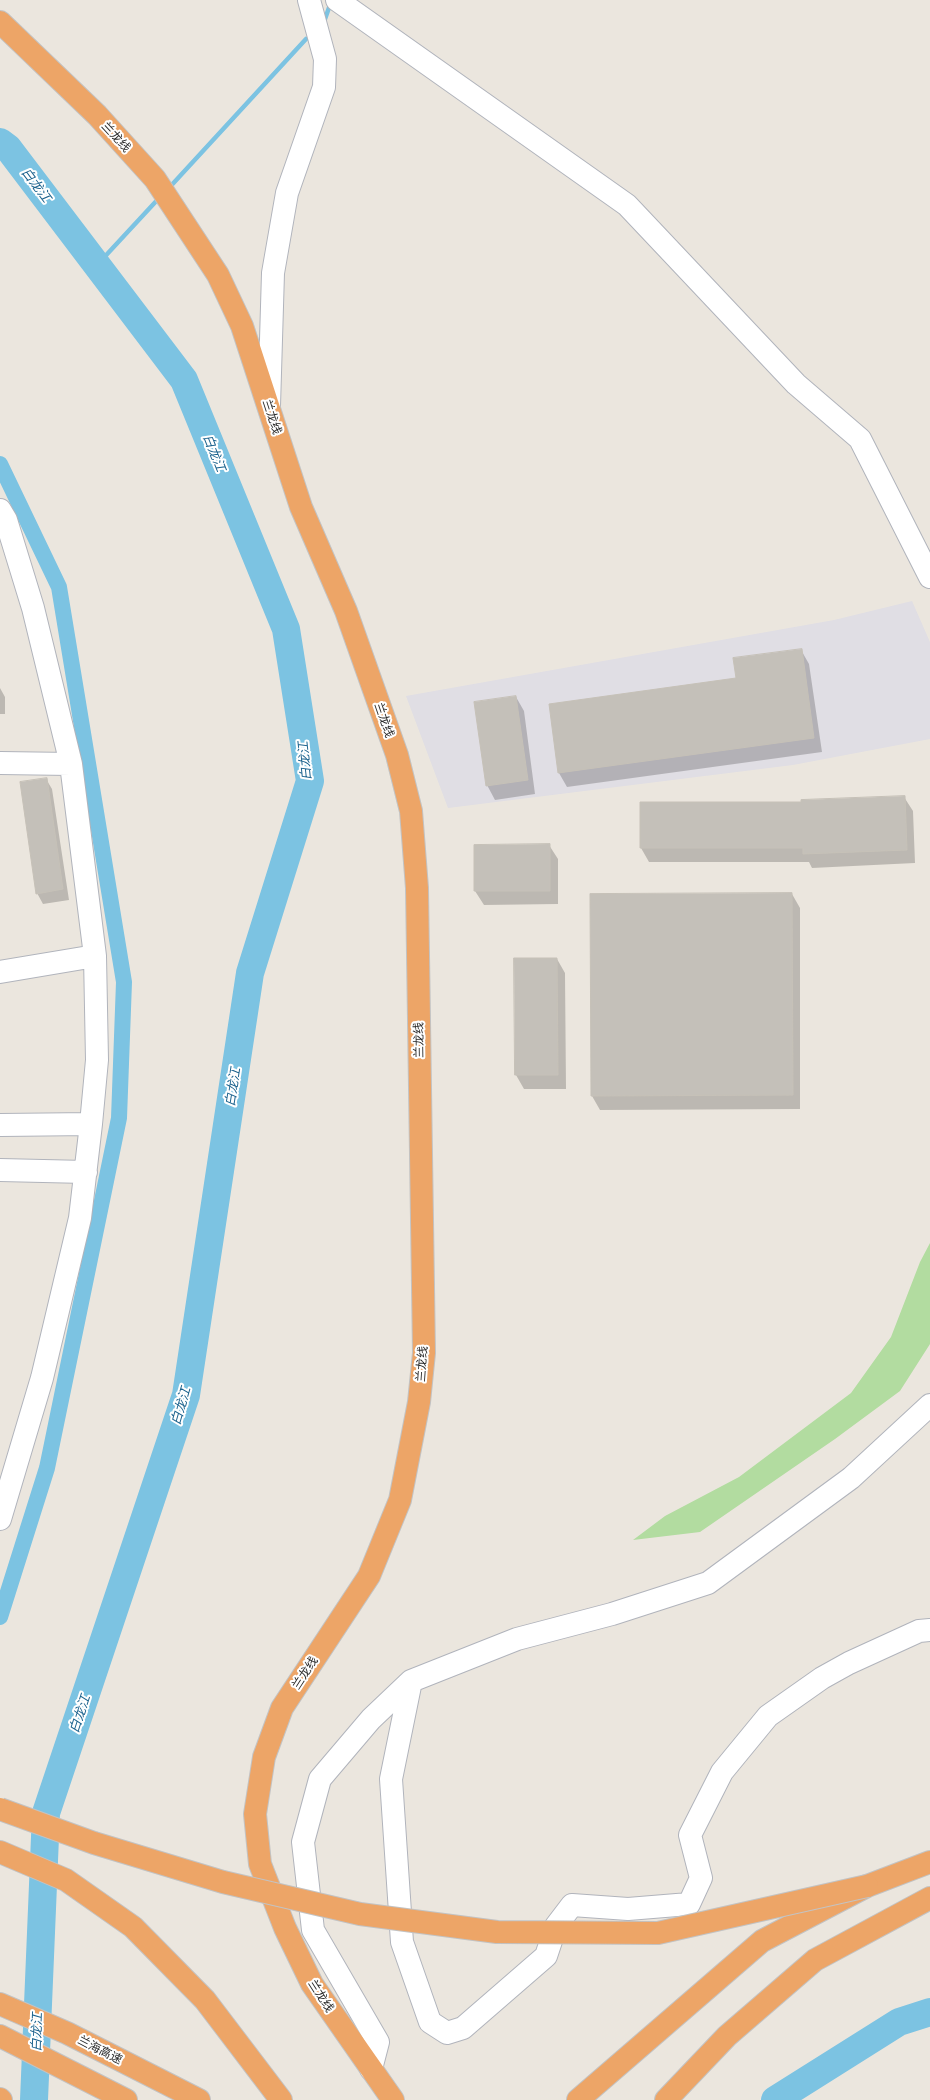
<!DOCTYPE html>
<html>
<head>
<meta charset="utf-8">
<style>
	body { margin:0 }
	canvas { display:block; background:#ebe6de }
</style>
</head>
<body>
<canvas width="930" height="2100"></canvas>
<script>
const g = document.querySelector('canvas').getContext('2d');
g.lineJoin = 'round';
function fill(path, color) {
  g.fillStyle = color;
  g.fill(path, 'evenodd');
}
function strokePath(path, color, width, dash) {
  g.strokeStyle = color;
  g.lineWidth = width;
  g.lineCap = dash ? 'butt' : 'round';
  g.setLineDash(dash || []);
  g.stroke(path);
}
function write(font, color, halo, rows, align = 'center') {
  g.font = font + ' "Asap Condensed","Noto Sans SC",sans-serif';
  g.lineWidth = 4;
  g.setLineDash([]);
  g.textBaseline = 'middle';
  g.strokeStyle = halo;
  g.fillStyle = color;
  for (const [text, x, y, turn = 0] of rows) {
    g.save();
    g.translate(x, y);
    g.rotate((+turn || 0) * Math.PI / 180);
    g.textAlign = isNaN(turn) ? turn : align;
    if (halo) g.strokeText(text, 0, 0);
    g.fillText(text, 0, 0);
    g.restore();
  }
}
fill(new Path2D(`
	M912,601L930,642V739L793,765L448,808L406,696L834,620Z`), '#e0dee4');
fill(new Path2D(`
	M930,1243V1344L900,1391L835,1439L700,1532L633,1540L665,1516L739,1477L851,1393L891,1337L920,1262Z`), '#b2dca0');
fill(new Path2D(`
	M801,650L809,664L822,752L567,787L559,773L550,705L737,679Z
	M0,688L5,697V714H0Z
	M516,697L524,711L535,794L495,800L487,785Z
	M46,779L52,789L69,900L43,904L37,893Z
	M904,797L913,811L915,863L812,868L809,862H649L641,848Z
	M549,845L558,859V904L484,905L475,891Z
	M792,894L800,908V1109L600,1110L592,1096Z
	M557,959L565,973L566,1089H524L516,1075Z`), '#0003');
strokePath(new Path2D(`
	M325,19L331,2
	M168,189L306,39
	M97,265L160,197`), '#7cc3e2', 4.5);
strokePath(new Path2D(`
	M0,464L59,587L124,982L119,1118L47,1468L0,1617`), '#7cc3e2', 16);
strokePath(new Path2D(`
	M0,142L8,148L184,380L286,629L310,781L250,973L186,1395L46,1813L34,2100
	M775,2100L899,2022L930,2012`), '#7cc3e2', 28);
const building = new Path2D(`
	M802,649L814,738L558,773L549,704L736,678L733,658Z
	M516,696L528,780L486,786L474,702Z
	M47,778L63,889L36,894L20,782Z
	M905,796L907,850L803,854V848H640V802H801V800Z
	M550,844V891H474V845Z
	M792,893L793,1095L591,1096L590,894Z
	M514,958H557L558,1075H515Z`);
fill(building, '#c4c0b9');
strokePath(building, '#c6c1b8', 1);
const minor = new Path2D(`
	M337,0L627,205L796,384L860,439L930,577
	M269,406L273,273L287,193L324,87L325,59L309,0
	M0,510L6,520L33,608L71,764L95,956L97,1060L91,1124L80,1218L42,1378L0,1519
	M0,763L71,764
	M0,972L95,956
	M0,1125L91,1124
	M0,1170L86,1172
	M411,1681L391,1779L402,1942L430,2022L447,2033L463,2028L546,1956L556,1926L572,1905L628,1909L689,1904L701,1878L690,1835L722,1772L768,1716L822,1678L849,1663L919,1631L930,1630
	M371,2069L378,2042L313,1930L303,1842L320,1779L371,1719L411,1681L517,1639L612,1614L708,1583L851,1478L930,1405`);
const highway = new Path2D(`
	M0,22L97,115L155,179L218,275L242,326L301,507L346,611L397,755L411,811L417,888L424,1353L419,1402L400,1500L369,1576L282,1708L264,1757L255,1814L260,1864L285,1928L312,1984L393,2100
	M0,1852L66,1880L133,1927L205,2000L281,2100
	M0,2004L67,2033L199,2100
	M0,2036L126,2100
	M0,2099L1,2100
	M578,2100L762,1941L867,1886L930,1862
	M666,2100L727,2036L815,1960L930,1898`);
strokePath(minor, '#b1b4bc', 24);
strokePath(highway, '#c3c3c3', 24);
strokePath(minor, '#fff', 22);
strokePath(highway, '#eda567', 22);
const highwayBridge = new Path2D(`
	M0,1809L94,1843L223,1882L360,1914L497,1932L658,1933L867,1886`);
strokePath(highwayBridge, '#c3c3c3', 24, []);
strokePath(highwayBridge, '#eda567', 22);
write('12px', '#2a2a2a', '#fff', [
	["兰龙线",116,137,47],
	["兰龙线",272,417,72],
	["兰龙线",384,720,71],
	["兰龙线",419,1040,-91],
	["兰龙线",422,1364,-86],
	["兰龙线",305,1673,-57],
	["兰龙线",321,1996,57],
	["兰海高速",100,2050,27]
]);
write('italic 13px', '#1b628d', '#fff', [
	["白龙江",36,185,53],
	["白龙江",214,453,68],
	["白龙江",305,761,-96],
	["白龙江",233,1087,-81],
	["白龙江",181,1406,-74],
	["白龙江",80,1714,-72],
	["白龙江",37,2032,-88]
]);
</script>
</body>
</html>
